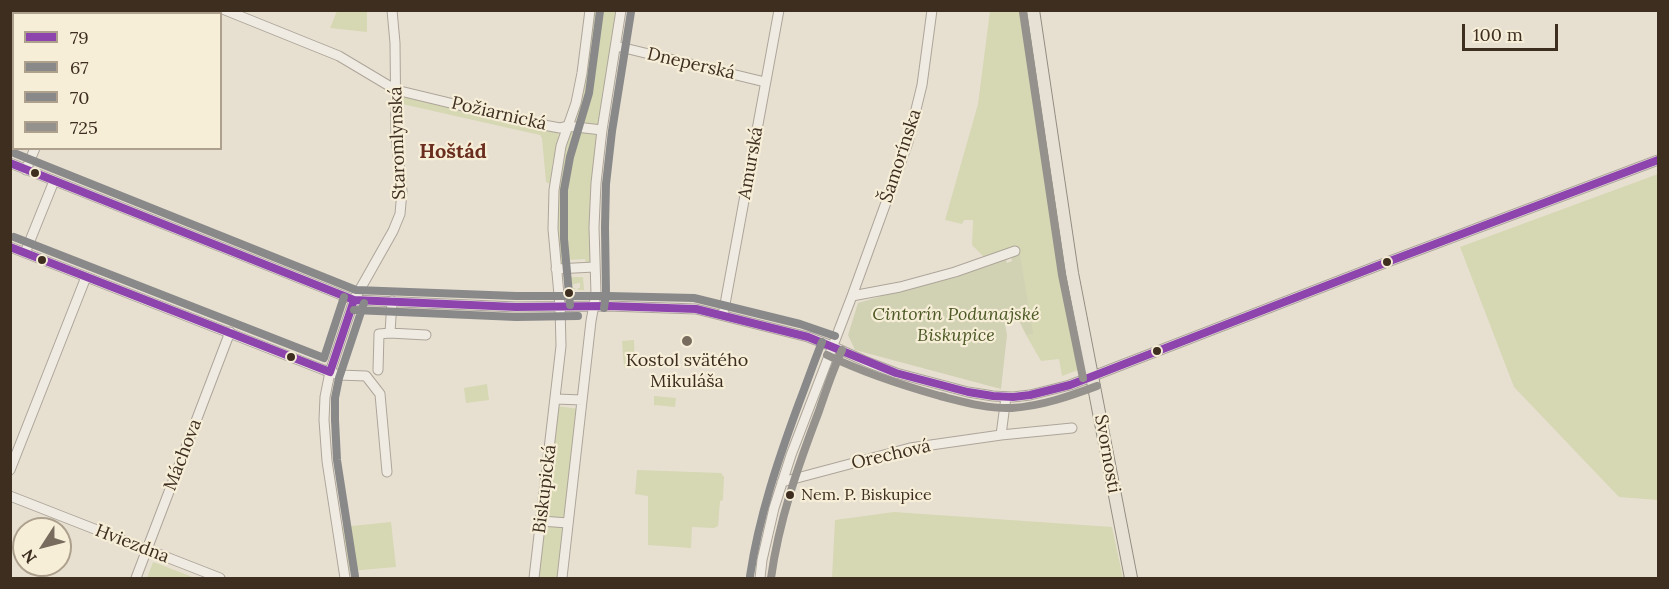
<!DOCTYPE html>
<html>
<head>
<meta charset="utf-8">
<style>
	body { margin:0 }
	#map { position:relative; width:1669px; height:589px; overflow:hidden; background:#e7e0d1; font-family:Lora,serif }
	canvas { display:block }
	.frame { position:absolute; inset:0; border:12px solid #3d2e20; pointer-events:none }
	.legend { position:absolute; left:12px; top:12px; width:210px; height:138px; box-sizing:border-box; background:#f7eed8; border:2px solid #ada18e; margin:0; padding:8px 10px; list-style:none; font-size:18px; color:#3d2e20 }
	.legend li { display:flex; align-items:center; gap:12px; height:30px }
	.legend b { width:30px; border:2px solid #ada18e }
	.north { position:absolute; left:12px; top:517px; width:60px; height:60px; box-sizing:border-box; background:#f7eed8; border:2px solid #ada18e; border-radius:50%; rotate:234deg; font-size:16px; font-weight:700; line-height:24px; text-align:center; color:#3d2e20 }
	.north::after { content:''; display:block; margin:auto; width:21px; height:27px; background:#786c5e; clip-path:polygon(50% 0,100% 100%,50% 72%,0 100%) }
	.scale { position:absolute; left:1462px; top:24px; width:96px; height:27px; box-sizing:border-box; border:3px solid #3d2e20; border-top:0; padding-left:8px; font-size:18px; line-height:21px; white-space:nowrap; color:#3d2e20; -webkit-text-stroke:4px #f7eed8; paint-order:stroke }
</style>
</head>
<body>
<div id="map">
<canvas width="1669" height="589"></canvas>
<div class="frame"></div>
<ul class="legend">
<li><b style="height:8px;background:#8e44ad"></b>79</li>
<li><b style="height:8px;background:#898989"></b>67</li>
<li><b style="height:8px;background:#898989"></b>70</li>
<li><b style="height:8px;background:#95918c"></b>725</li>
</ul>
<div class="north">N</div>
<div class="scale">100 m</div>
</div>
<script>
const g = document.querySelector('canvas').getContext('2d');
g.lineJoin = 'round';
function fill(path, color) {
  g.fillStyle = color;
  g.fill(path, 'evenodd');
}
function strokePath(path, color, width, dash) {
  g.strokeStyle = color;
  g.lineWidth = width;
  g.lineCap = dash ? 'butt' : 'round';
  g.setLineDash(dash || []);
  g.stroke(path);
}
function write(font, color, halo, rows, align = 'center') {
  g.font = font + ' Lora,serif';
  g.lineWidth = 4.5;
  g.setLineDash([]);
  g.textBaseline = 'middle';
  g.strokeStyle = halo;
  g.fillStyle = color;
  for (const [text, x, y, turn = 0] of rows) {
    g.save();
    g.translate(x, y);
    g.rotate((+turn || 0) * Math.PI / 180);
    g.textAlign = isNaN(turn) ? turn : align;
    if (halo) g.strokeText(text, 0, 0);
    g.fillText(text, 0, 0);
    g.restore();
  }
}
fill(new Path2D(`
	M337,11H367V32L330,28Z
	M593,11H617L599,125L596,126L578,124L574,119Z
	M990,11H1025L1078,370L1062,376L1059,359L1041,361L1026,335L1032,334L1020,255L983,256L972,245L973,220H964L962,224L945,220L978,104Z
	M405,97L531,128L558,132L559,137L553,161L550,184L546,182L542,138L540,135L402,104V99Z
	M570,131L598,135L591,261L586,264L585,259L567,260V265L560,263L556,216L560,162Z
	M1658,174V500L1619,497L1514,387L1460,247Z
	M569,277H583L584,290H579L577,288H580V283L573,284L572,288H576L573,290L569,291Z
	M634,340L635,367L624,368L622,341Z
	M487,384L489,400L466,403L464,388Z
	M654,396L676,398L675,407L654,405Z
	M557,406L579,409L566,516L562,518L547,517L545,515Z
	M637,470L721,473L724,477L723,500L720,501L718,526L714,528L692,527L691,548L648,545V496L635,494Z
	M894,512L1112,527L1123,578H832L835,520Z
	M391,522L396,567L349,571L342,527Z
	M545,526C552,526 561,524 564,531L558,578H537Z
	M153,562L156,563L195,578H147Z`), '#d6d7b3');
fill(new Path2D(`
	M1020,254L1033,334L1026,335L1017,316L1004,319L1007,335L1001,389L855,350L848,335L858,303L999,262V261L1006,259L1007,263L1012,261L1011,257Z`), '#d1d1b3');
const minor = new Path2D(`
	M225,10L339,56L396,90L533,123L560,128L567,126L602,130
	M90,14L91,10
	M616,46L765,82
	M10,65L14,66
	M10,163L354,300L516,307L608,306L696,309L808,337L832,346L867,362L896,373L968,392L993,396L1013,397L1030,395L1070,385L1390,261L1658,160
	M26,170L35,148
	M10,247L324,370L339,375L366,376L380,394L387,472
	M25,253L54,181
	M556,269L594,267
	M852,296L900,287L955,272L1015,251
	M392,301L390,333L426,335
	M723,315L779,10
	M378,370L379,334L390,333
	M556,399L582,400
	M1001,435L1006,397
	M10,470L86,277
	M782,482L910,448L1001,435L1072,428
	M10,496L220,578
	M541,521L568,523
	M136,578L230,332
	M345,578L327,461L324,420L325,397L330,372L354,300L393,231L400,214L402,191L396,136L395,43L392,10
	M534,578L561,346L560,306L553,229L554,190L561,146L576,103L582,73L590,10
	M562,578L591,321L596,294L594,227L596,183L602,130L621,10
	M760,578L762,560L774,508L791,455L852,296L908,142L922,85L932,10`);
const major = new Path2D(`
	M1033,10L1072,273L1131,578`);
strokePath(minor, '#ada599', 11);
strokePath(major, '#928b80', 14);
strokePath(minor, '#efebe3', 9);
strokePath(major, '#e6e1d4', 12);
strokePath(new Path2D(`
	M10,163L354,300L516,307L608,306L696,309L808,337L896,373L968,392L993,396L1013,397L1030,395L1070,385L1390,261L1658,160
	M10,247L330,372L354,300`), '#8e44ad', 8);
strokePath(new Path2D(`
	M570,305L564,239V190L570,157L589,93L600,11
	M604,308L606,294L605,227L606,184L612,131L631,12
	M354,310L516,317L578,316
	M355,576L337,460L335,420V398L339,378L364,303`), '#898989', 8);
strokePath(new Path2D(`
	M14,153L356,290L516,296H608L694,298L800,324L835,336
	M14,237L324,358L344,297
	M750,576C759,516 778,460 799,403C807,382 814,362 822,342`), '#898989', 8);
strokePath(new Path2D(`
	M1023,12L1062,275L1083,378
	M827,355C864,373 901,385 940,396C964,402 988,409 1012,408C1042,406 1070,396 1097,386
	M771,578C779,520 798,466 819,411C826,390 833,370 842,350`), '#95918c', 8);
for (const [x, y, r, color] of [
	[35,173,5,"#3d2e20"],
	[42,260,5,"#3d2e20"],
	[1387,262,5,"#3d2e20"],
	[569,293,5,"#3d2e20"],
	[687,341,6,"#786c5e"],
	[1157,351,5,"#3d2e20"],
	[291,357,5,"#3d2e20"],
	[790,495,5,"#3d2e20"]
]) {
  const dot = new Path2D();
  dot.arc(x, y, r, 0, 2 * Math.PI);
  g.fillStyle = color;
  g.fill(dot);
  strokePath(dot, '#f7eed8', 2);
}
write('16px', '#3d2e20', '#f7eed8', [
	["Nem. P. Biskupice",801,495]
], 'left');
write('18px', '#3d2e20', '#f7eed8', [
	["Dneperská",691,64,13],
	["Požiarnická",499,114,13],
	["Staromlynská",398,143,-92],
	["Šamorínska",901,156,-72],
	["Amurská",751,163,-80],
	["Svornosti",1107,454,80],
	["Máchova",183,455,-69],
	["Orechová",891,455,-13],
	["Biskupická",545,489,-83],
	["Hviezdna",132,544,21]
]);
write('italic 18px', '#4d5a26', '#f7eed8', [
	["Cintorín Podunajské",956,315],
	["Biskupice",956,336]
]);
write('18px', '#3d2e20', '#f7eed8', [
	["Kostol svätého",687,361],
	["Mikuláša",687,382]
]);
write('bold 20px', '#6b2e1e', '#f7eed8', [
	["Hoštád",453,152]
]);
</script>
</body>
</html>
